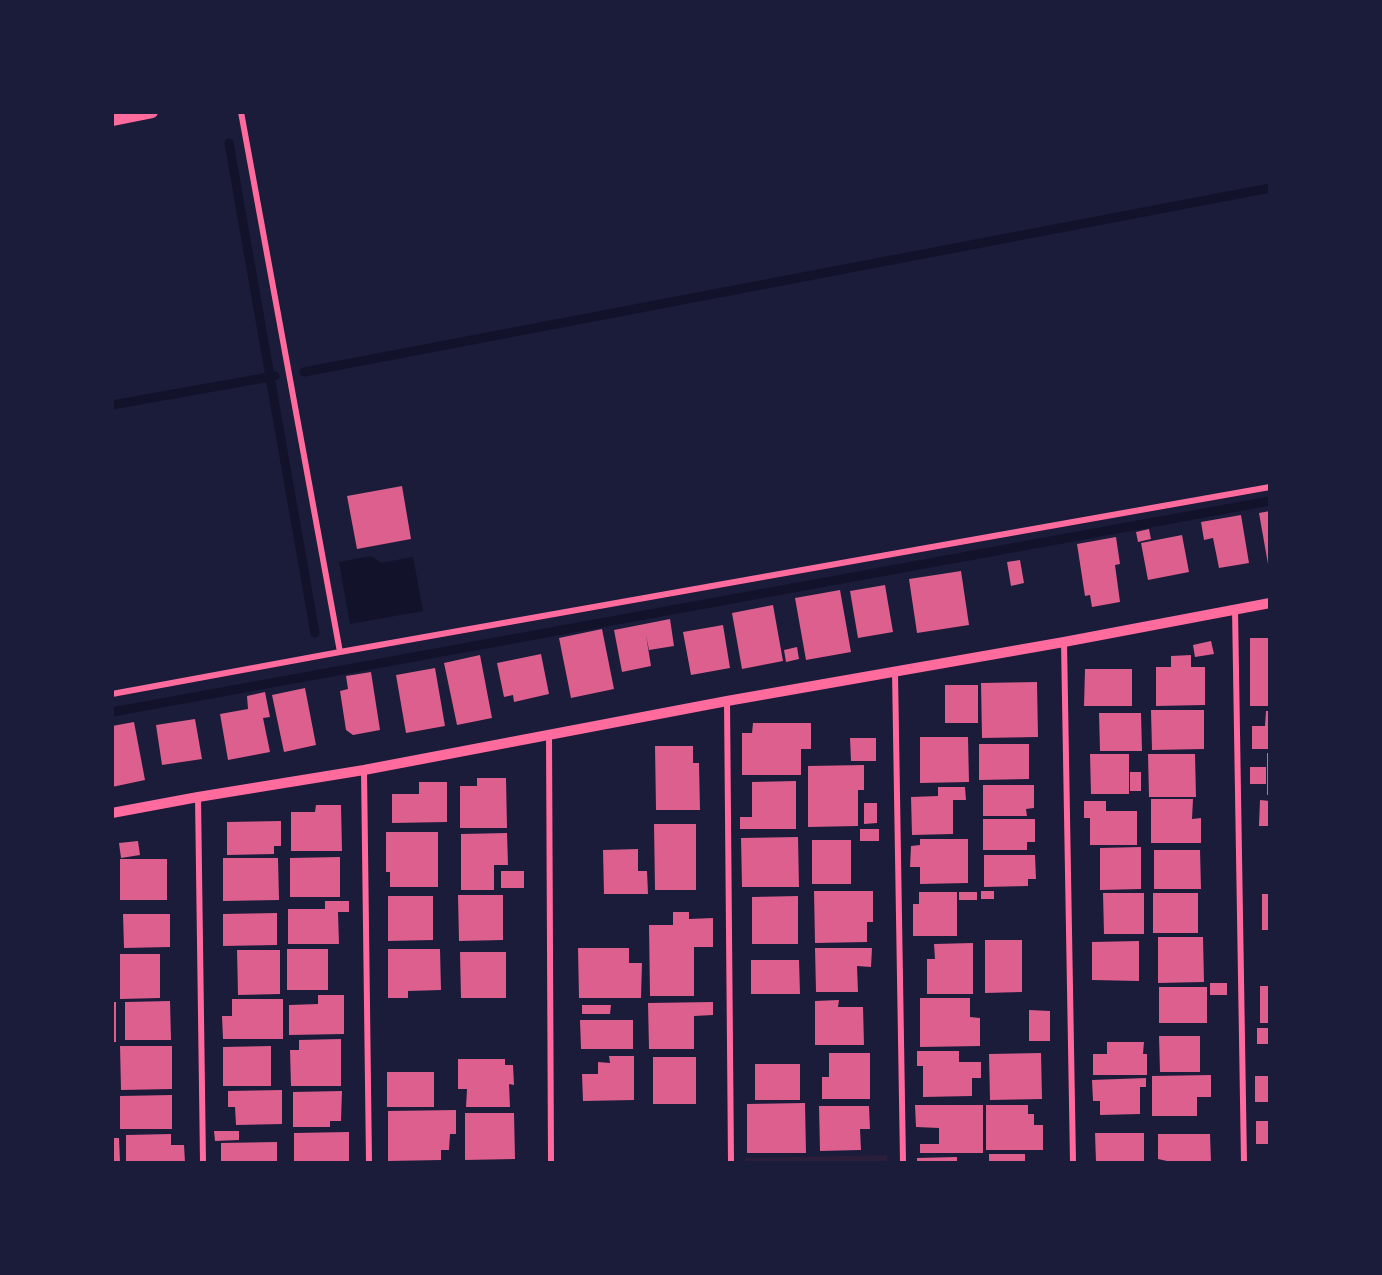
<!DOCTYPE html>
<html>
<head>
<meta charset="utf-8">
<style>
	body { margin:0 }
	#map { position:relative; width:1382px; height:1275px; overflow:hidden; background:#1b1b3a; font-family:"PT Sans Narrow",sans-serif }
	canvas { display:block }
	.frame { position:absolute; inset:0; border:114px solid #1b1b3a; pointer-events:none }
</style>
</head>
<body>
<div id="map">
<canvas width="1382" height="1275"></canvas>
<div class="frame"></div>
</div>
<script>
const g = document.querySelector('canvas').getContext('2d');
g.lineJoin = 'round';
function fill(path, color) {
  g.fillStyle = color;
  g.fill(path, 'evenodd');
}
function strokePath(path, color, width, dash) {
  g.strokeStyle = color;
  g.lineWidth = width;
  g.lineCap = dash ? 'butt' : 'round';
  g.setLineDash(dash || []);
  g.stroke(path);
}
fill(new Path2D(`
	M887,1155V1162H745V1158Z`), '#2a1e3b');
fill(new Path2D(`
	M371,556L381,563L413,557L423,611L350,624L339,562Z`), '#12122b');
strokePath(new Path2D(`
	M229,143L315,633
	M304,372L1270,188
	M112,405L275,376
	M112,712L1270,501`), '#12122b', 9);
fill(new Path2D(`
	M402,486L411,539L357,549L347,496Z
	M1270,511V564H1268L1259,513Z
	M1241,515L1249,563L1219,568L1213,538L1204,540L1201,522Z
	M1149,529L1151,539L1138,542L1136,532Z
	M1182,535L1189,572L1148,580L1141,543Z
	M1116,537L1120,564L1115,565L1120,602L1092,607L1090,595L1085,596L1077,544Z
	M1020,560L1024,583L1011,586L1007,562Z
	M961,571L969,625L917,633L909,579Z
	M885,585L893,632L858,638L850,591Z
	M840,590L851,652L806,660L795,598Z
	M773,605L783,661L742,669L732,613Z
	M670,619L674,646L649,650L646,635L651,666L622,672L614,630Z
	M723,625L730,668L691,675L683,632Z
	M602,629L614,689L571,698L559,638Z
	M1250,638H1270V706H1250Z
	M1211,641L1214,654L1195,657L1193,645Z
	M797,647L799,659L786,662L784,650Z
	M541,654L549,694L514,702L513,695L504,697L497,663Z
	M480,655L492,718L457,725L444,663Z
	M1191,655V667H1205V705L1156,706V667H1171V656Z
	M435,668L445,726L406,733L396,675Z
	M1085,669H1132V706H1084Z
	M371,672L380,730L353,735L346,730L340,691L348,689L346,676Z
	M1037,682L1038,737L982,738L981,683Z
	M945,685H978V723H945Z
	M305,688L316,745L284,752L272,695Z
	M265,692L270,717L263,718L270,752L228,760L220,714L248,709L247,696Z
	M1151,710H1204V749L1152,750Z
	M1266,711H1270V749H1252V726H1265Z
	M1099,713H1141L1142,751H1100Z
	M195,719L202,759L162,765L156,725Z
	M134,722L145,780L112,787V726Z
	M753,723H811V749H801V775H742V733H752Z
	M920,737H968L969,782L920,783Z
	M850,738H876V761H851Z
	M979,744H1029V779L979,780Z
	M655,746H693V763H699L700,810H656Z
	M1267,753H1270V795H1267Z
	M1090,754H1129V794H1091Z
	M1148,754H1195L1196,797H1149Z
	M864,765V790H858V826L808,827V766Z
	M1250,767H1266V784H1250Z
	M1130,772H1141V791H1130Z
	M477,778H506L507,828H460V786H477Z
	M796,781V829H740V817H752V782Z
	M419,782H447V822L392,823V794H419Z
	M983,785H1034V808L1026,809L1027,816H983Z
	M938,787H965L966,800H953V834L912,835L911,797L938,796Z
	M1151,799H1193L1192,819L1201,818V843H1151Z
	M1260,800L1270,801V826H1259Z
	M1084,801H1106V811H1137V845H1090V818H1084Z
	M864,803H877V823L864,824Z
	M316,805H341L342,851H291V812H315Z
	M983,819H1035V842H1027V850H983Z
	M281,821V846H274V854L227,855V822Z
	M654,824H696V890H655Z
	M860,829H879V841H860Z
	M386,832H438V887H390V872H386Z
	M507,833L508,865H494V890H461V834Z
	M798,837L799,887H742L741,838Z
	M920,839H968V883L920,884V867H910L911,846L920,845Z
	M812,840H851V884H812Z
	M138,841L140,855L121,858L119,843Z
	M1141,847V889L1100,890V848Z
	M638,849V871H647L648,894H604L603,850Z
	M1154,850H1200L1201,889H1154Z
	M984,855H1035L1036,879H1028V886L984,887Z
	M340,857V897H290V858Z
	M223,858H278L279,900L223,901Z
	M120,859H167V900H120Z
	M501,871H524V888H501Z
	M814,891H873V922H867V942L815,943Z
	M981,891H994V899H981Z
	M919,892H957V936H913V904H919Z
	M959,892H977V900H959Z
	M1103,893H1144V934H1104Z
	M1153,893H1198V933H1153Z
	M1262,894H1270V930H1262Z
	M458,895H503V940L459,941Z
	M388,896H433V940L388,941Z
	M798,896V944H752V897Z
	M325,901H349V912H338L339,944H288V909H325Z
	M673,912H689V919L713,918V947H694V996H650L649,925H673Z
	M277,913V945L223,946V914Z
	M123,914H170V947L124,948Z
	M1158,937H1203L1204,982L1158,983Z
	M985,940H1022V992L985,993Z
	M1139,941V981L1092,980V942Z
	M973,943V994H927V959H935L934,944Z
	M578,948H629V963H642L641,998H579Z
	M815,948H872L871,967L857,966L858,992H816Z
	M287,949H328V990H287Z
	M388,949H440L441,990L408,991V998H388Z
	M237,950H280V994L238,995Z
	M460,952H506V998H461Z
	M120,954H160V998L120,999Z
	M751,960H799L800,994H751Z
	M1210,983H1227V995H1210Z
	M1260,986H1270V1023H1260Z
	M1159,987H1207V1023H1159Z
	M318,995H344V1034L289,1035V1005L318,1004Z
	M920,998H970V1017L980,1018V1046L920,1047Z
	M232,999H283V1039H223L222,1016H232Z
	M839,1000L838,1007H863L864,1045H815V1001Z
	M170,1001L171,1040H125V1002Z
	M112,1002H116V1042H112Z
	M713,1002V1015L694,1016V1049H649L648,1003Z
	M582,1005H611L610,1014H582Z
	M1029,1010L1050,1011V1041H1029Z
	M580,1020H633V1049H581Z
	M1257,1028H1270V1044H1257Z
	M1159,1036H1200V1072H1160Z
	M341,1039V1086H291L290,1050H299V1040Z
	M1107,1042H1144L1143,1054H1147V1075H1093V1054H1107Z
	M120,1046H172V1089L121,1090Z
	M271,1046V1086H223V1047Z
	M917,1051H959V1062H981V1078H972V1096L923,1097V1066H917Z
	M829,1053H870V1099H822V1077H829Z
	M1041,1053L1042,1099L990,1100L989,1054Z
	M609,1056H634V1100L583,1101L582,1074H598V1062L610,1063Z
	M653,1057H696V1104H653Z
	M458,1059H505V1065H513L514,1085L509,1084L510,1107H466L467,1089H458Z
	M755,1064H800V1100H755Z
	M387,1072H434V1107H387Z
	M1211,1075V1097H1197V1116H1152V1076Z
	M1255,1076H1270V1102H1255Z
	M1146,1078V1087H1140V1114L1100,1115V1101H1093L1092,1080Z
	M282,1090V1124L236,1125L235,1107H228V1091Z
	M342,1091L341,1121H330V1127H293V1092Z
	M172,1095V1129H120V1096Z
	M805,1103L806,1153H747V1104Z
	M915,1105H983V1153H920V1144H939V1128L916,1127Z
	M986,1105H1028V1114H1034V1125H1043V1150H986Z
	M819,1106H869L870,1129H860L861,1150L820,1151Z
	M456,1110V1134H450L449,1150H441V1160L388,1161V1111Z
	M465,1113H514L515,1159L465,1160Z
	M1256,1121H1270V1144H1256Z
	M214,1131H239V1140L215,1141Z
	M349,1132V1162H294V1133Z
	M1095,1133H1144V1162H1096Z
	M171,1134V1145H184L185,1162H126V1135Z
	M1158,1134H1210L1211,1162H1167V1161L1158,1159Z
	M112,1138H119L120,1162H112Z
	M277,1142V1162H221V1143Z
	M989,1154H1025V1162H989Z
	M957,1157V1162H917V1158Z`), '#dd5f8e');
strokePath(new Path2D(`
	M241,112L340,652
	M1235,609L1244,1162
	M1064,642L1073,1162
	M895,672L903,1162
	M112,694L340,652L1270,487
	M727,701L731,1162
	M549,736L551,1162
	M364,770L369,1162
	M198,797L203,1162`), '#ff6b9d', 6);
strokePath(new Path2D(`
	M112,813L198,797L364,770L727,701L1064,642L1270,603`), '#ff6b9d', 10);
strokePath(new Path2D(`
	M112,120L152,112`), '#ff6b9d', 12);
</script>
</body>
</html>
